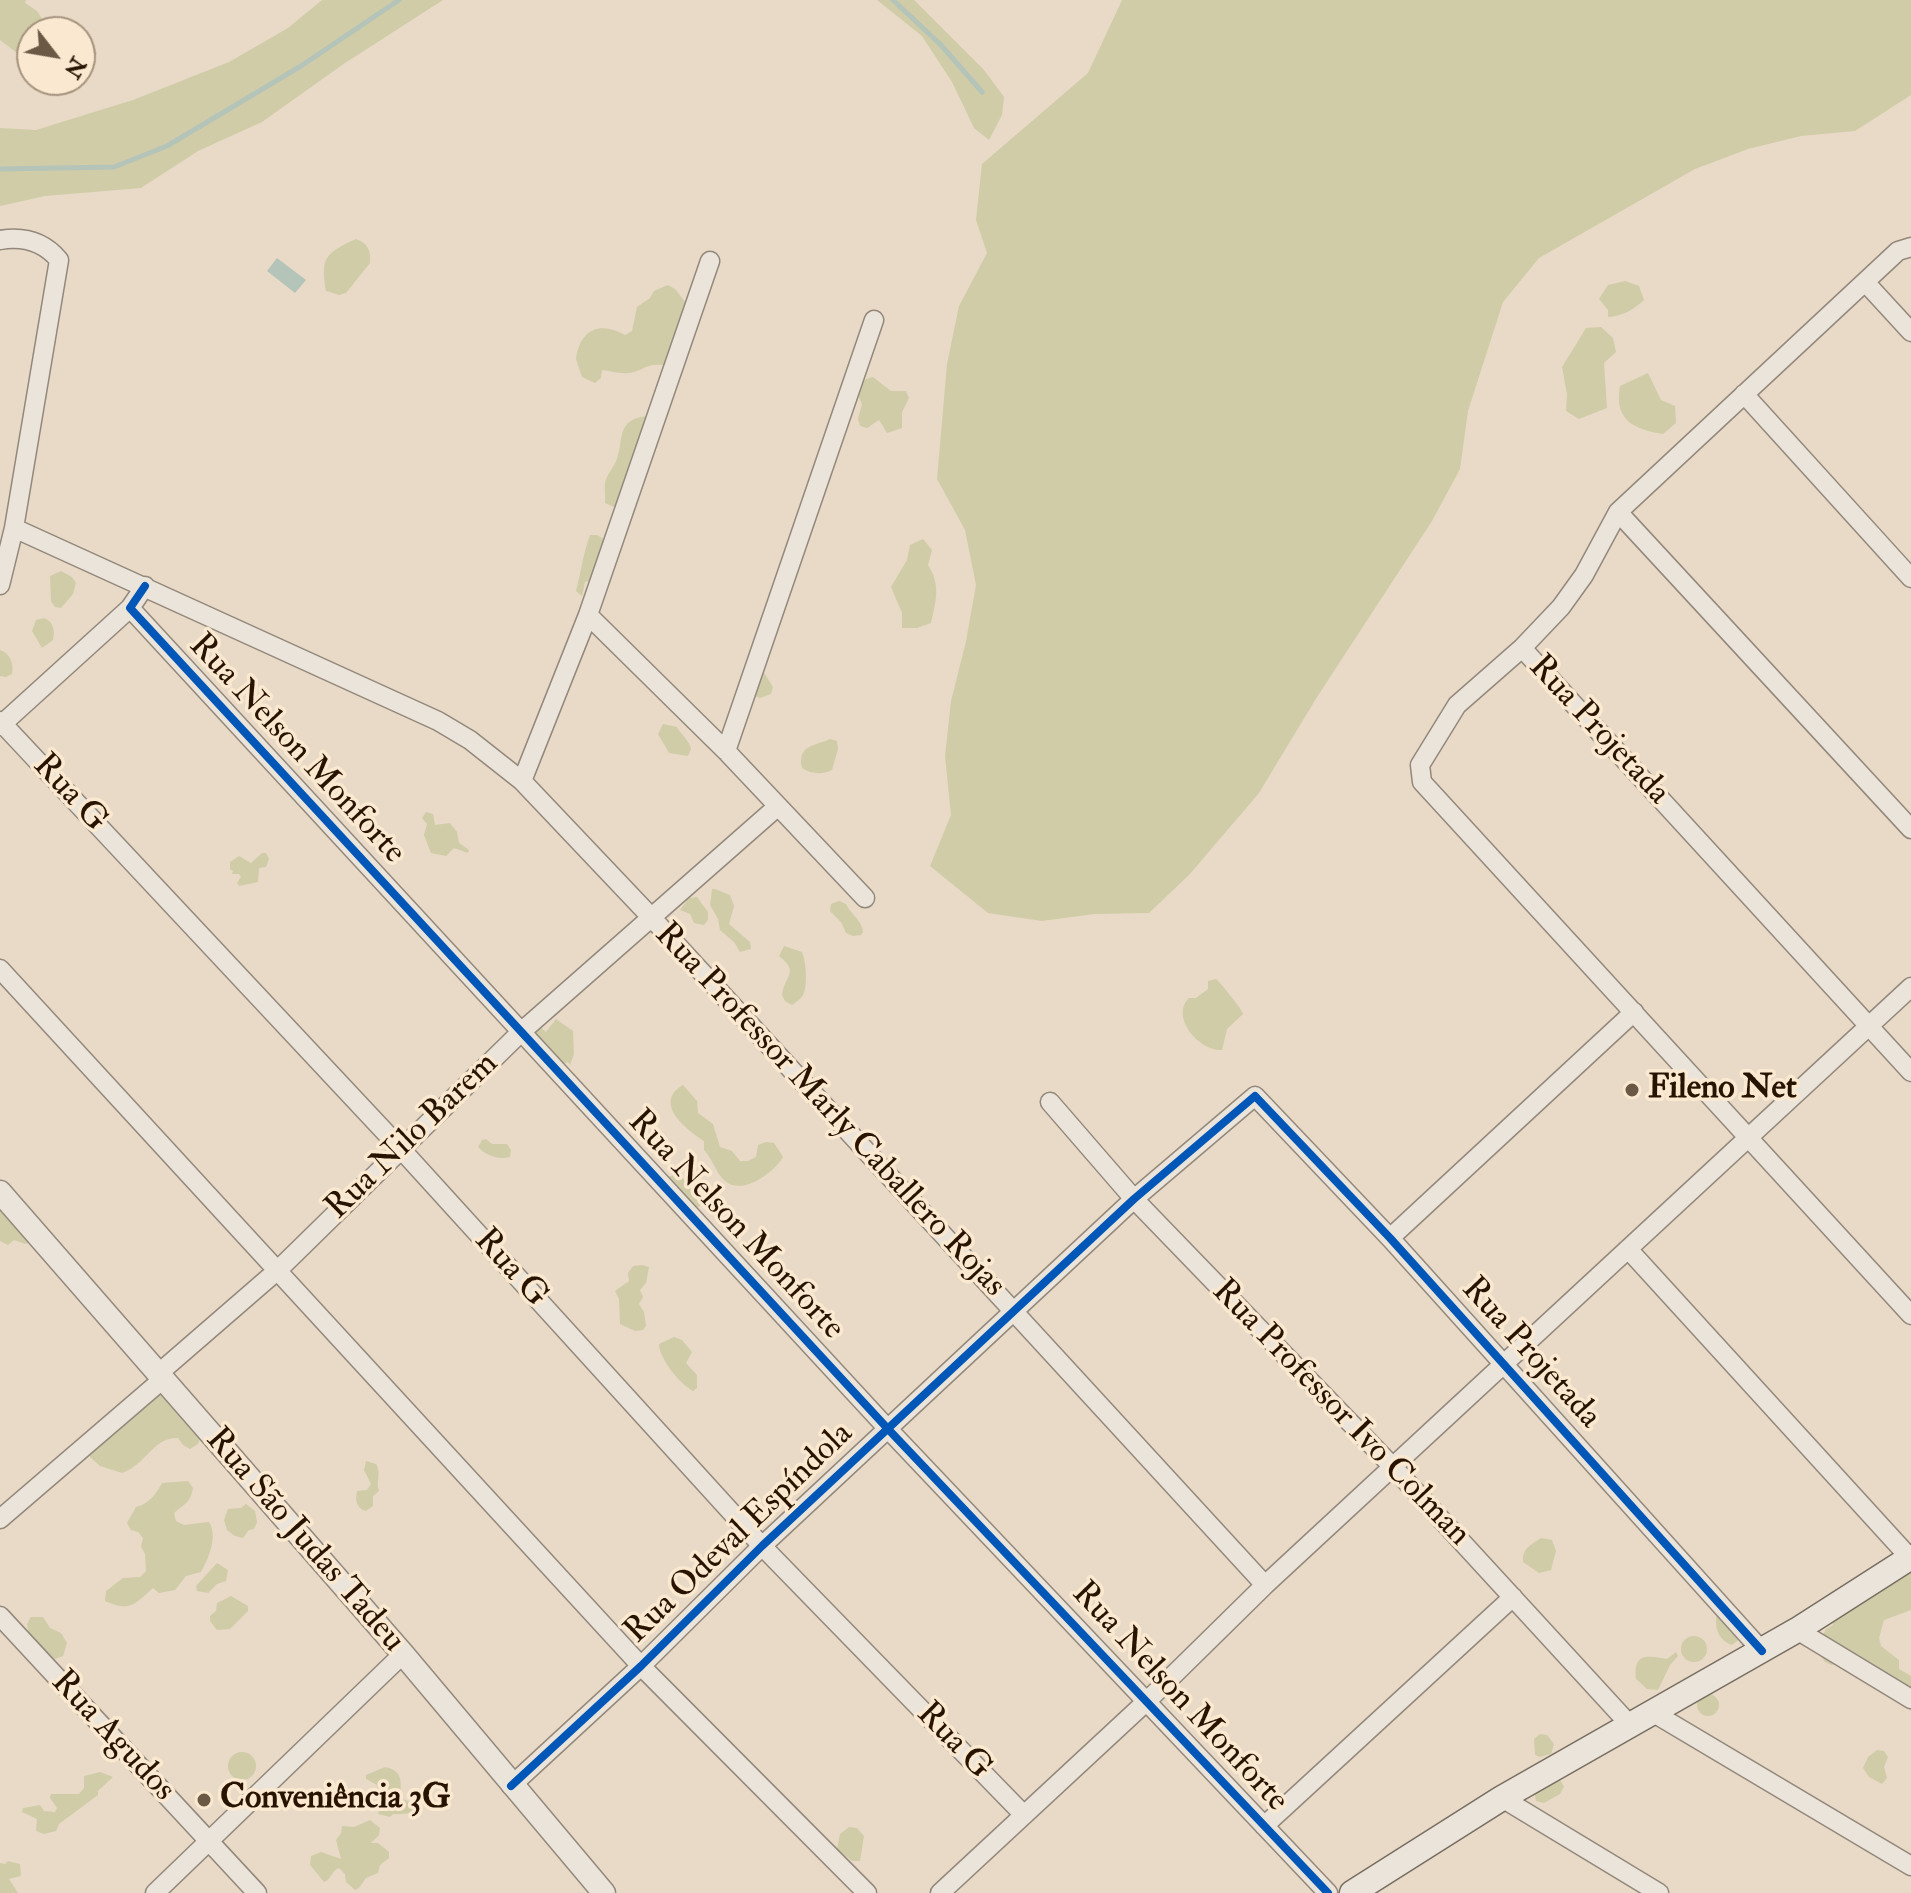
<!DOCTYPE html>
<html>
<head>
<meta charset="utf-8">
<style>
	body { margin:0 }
	#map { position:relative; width:1911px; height:1893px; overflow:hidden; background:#e8dac6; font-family:"IM FELL Double Pica",serif }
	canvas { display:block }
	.north { position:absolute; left:16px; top:16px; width:80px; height:80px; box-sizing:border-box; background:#fae9d0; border:2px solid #a6937d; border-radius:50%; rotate:121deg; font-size:22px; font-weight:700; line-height:32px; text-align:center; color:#281301 }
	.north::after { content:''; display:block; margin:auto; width:28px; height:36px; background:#6b5946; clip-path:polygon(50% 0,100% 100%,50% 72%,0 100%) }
</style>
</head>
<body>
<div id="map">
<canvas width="1911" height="1893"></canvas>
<div class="north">N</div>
</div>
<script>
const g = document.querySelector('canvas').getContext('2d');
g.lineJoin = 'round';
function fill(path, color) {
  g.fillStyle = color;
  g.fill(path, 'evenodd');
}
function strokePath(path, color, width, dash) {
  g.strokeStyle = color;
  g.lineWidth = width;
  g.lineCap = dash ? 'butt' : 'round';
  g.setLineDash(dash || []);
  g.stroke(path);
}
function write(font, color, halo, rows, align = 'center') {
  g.font = font + ' "IM FELL Double Pica",serif';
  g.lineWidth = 7;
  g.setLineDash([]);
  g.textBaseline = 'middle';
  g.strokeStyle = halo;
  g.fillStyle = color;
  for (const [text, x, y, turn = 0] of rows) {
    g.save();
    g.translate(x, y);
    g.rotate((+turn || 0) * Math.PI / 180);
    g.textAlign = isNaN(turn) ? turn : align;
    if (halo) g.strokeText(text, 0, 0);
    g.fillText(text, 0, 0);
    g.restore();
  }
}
fill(new Path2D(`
	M0,0H26L25,3L37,11L46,25L45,32H32V53L21,56L0,40Z
	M322,0H443L345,63L262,122L198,151L141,188L45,196L0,206V128L36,130L133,100L229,62L288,28Z
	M877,0H914L984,70L1004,97L1002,115L989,140L974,128L952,82L922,36Z
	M1122,0H1911V95L1855,131L1801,136L1748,149L1695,169L1539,258L1503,302L1468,411L1460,469L1432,521L1317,697L1259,793L1189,875L1149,913L1094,914L1042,921L988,913L930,866L951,815L945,756L951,701L966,641L976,585L965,530L937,479L947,364L959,306L987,253L976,220L982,164L1088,73Z
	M356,239C368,243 371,251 370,263L346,293L339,295L326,291C320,257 326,253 356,239Z
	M1625,281L1639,286L1644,300C1633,310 1623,316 1608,317V310L1599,299L1608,285Z
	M668,285L675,289L689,307L666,365C643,363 645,371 628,373C620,374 610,371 602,370L601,378L595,383L582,377L576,359C580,329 600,321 625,335L632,331L637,307L650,298L654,291Z
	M1601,327L1613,338L1616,352L1604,363L1607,408L1579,419L1566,411L1567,394L1562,367L1586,328Z
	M1648,373L1661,400L1675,406L1676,423L1663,434C1633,429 1614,420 1620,386Z
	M873,377L891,391H906L909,398L902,412V428L887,433L879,420L867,428L860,426L858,419L862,404L856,391L866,379Z
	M648,416L637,455L632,460L633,475L618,509L605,503C606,496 604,489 605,483C607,474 614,467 617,459C624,438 616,419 648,416Z
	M590,535H597L604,539L606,545L593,580L585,582L582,596L576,591C581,572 583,554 590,535Z
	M923,539L932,550L928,565C941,585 936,600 931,623L917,628H902V613L891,587L907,560L910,545Z
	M61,571L72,577L76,583L73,594L61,608L55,607L51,601L50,576Z
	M44,618C54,622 55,631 53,640L42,648L32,631L36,620Z
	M0,650C10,653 14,664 12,674L6,677L0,676Z
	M763,671L773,687L771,694L760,698L753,695Z
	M663,724L677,727C681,735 690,741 691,749L688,756L669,753L658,734Z
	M830,739L837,741L838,749L832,770C822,775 811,774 802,768C797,744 816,746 830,739Z
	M426,812L433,814L435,825L450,823L457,832L459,843L469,850L468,853L454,848L446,856L431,853L424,835L427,824L422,818Z
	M262,853H266L269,859L266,867L259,868L258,882L239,886L237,883L241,877L239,874H232L233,871L230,869V862L239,856L251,863Z
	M715,889L730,895L734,906L729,924L750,942L751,949L740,952L734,942L720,930L718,919L710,905L712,889Z
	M697,897L708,912V920L704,925L694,923L690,914L680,910L689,898Z
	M839,901L846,904C851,915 861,918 863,932L861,935L853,936L846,933L841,922L830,911L831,904Z
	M784,946L802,952C806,961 808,987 803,995C800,1000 796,1002 792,1005L785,1001L782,995C785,974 800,973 779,956Z
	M1216,979C1219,981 1242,1009 1243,1014L1227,1029L1222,1050C1198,1051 1170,1016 1189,998H1196L1208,989V981Z
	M556,1019L573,1031L574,1054L570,1065L568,1062L562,1065L528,1026L538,1025L546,1032Z
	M683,1085L697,1101L698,1113L713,1124L720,1147L732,1151L740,1161H748L756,1157L758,1145L766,1142L774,1143L783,1157C774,1173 742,1196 725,1181C715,1172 713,1159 704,1150V1141C687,1130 652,1103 683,1085Z
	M486,1139L492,1144H507L511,1150L510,1157C498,1160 487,1156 478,1147L482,1140Z
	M679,1174L700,1196V1206L694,1209L667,1177Z
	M0,1211L11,1219L32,1242L25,1244L14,1240L8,1245L0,1241Z
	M642,1265L649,1267L646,1283L640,1290L643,1297L639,1304L644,1312L646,1326L643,1330L635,1331L620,1324L619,1299L615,1291L629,1281L628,1273L633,1266Z
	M674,1337L682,1340L692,1352L686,1363L697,1375V1388L693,1391C681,1385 659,1359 659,1344Z
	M157,1393L170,1401L201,1437L198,1444L190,1449L183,1445L178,1438C153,1437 146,1465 122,1473L100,1466L90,1457V1448Z
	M366,1461L376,1464C382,1474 375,1482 379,1491L373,1496V1506L366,1511C356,1508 355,1500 357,1491L367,1490L371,1484L364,1470Z
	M188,1481L193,1488C190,1504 184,1504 174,1513L176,1521L184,1525L209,1522C218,1536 209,1558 201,1572L186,1576L175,1590L159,1593L153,1588C134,1605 130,1612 105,1601L106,1591L123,1578L140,1577L146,1571L145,1554L141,1547L143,1538L138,1532L131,1530L127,1523L136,1507C149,1504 156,1494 162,1483Z
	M246,1504L255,1511L257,1522L254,1529L249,1530L243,1538L235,1536L227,1530L224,1520L228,1509L241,1508Z
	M1541,1538L1552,1540L1556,1551L1551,1570L1539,1573L1523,1562C1522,1548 1531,1545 1541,1538Z
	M217,1563L228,1570L226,1581L217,1584L208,1593L197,1591L196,1586Z
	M1911,1570V1610L1884,1620L1879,1638L1881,1646L1899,1660V1669L1911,1676V1711L1903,1702L1839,1661L1832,1665L1825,1662L1815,1649L1826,1629L1833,1625L1831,1617Z
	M231,1596L248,1606V1611L230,1629L217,1630L210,1621V1616L216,1611L217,1603Z
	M1732,1607L1747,1620L1745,1635L1732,1645C1718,1640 1714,1627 1717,1614Z
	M31,1617H43L50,1628L61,1633L67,1643L63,1656L55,1659L52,1658L29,1636L27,1624Z
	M1681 1649a13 13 0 1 1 26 0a13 13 0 1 1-26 0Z
	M1676,1652L1678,1656L1670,1665L1658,1690L1647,1689L1636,1679C1633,1652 1648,1656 1667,1659Z
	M1697 1705a11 11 0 1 1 22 0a11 11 0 1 1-22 0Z
	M1540,1734L1547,1735L1554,1744L1551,1754L1540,1757L1535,1755L1534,1739Z
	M1877,1750L1884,1751L1888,1757L1884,1767L1887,1778L1882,1784L1869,1777L1863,1768L1868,1757Z
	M228 1766a14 14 0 1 1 28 0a14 14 0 1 1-28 0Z
	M385,1767C404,1771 401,1783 400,1798C406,1801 414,1802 418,1806C414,1815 402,1814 393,1814L390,1817L378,1814L380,1806L388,1803L389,1799L378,1792L377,1785L366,1779V1775Z
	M100,1772L113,1777L98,1791V1795L59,1824L56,1831L44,1834L36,1831L37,1819L22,1812L23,1808L40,1805L44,1811L55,1812L57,1808L50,1798L51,1794H79L84,1788V1776Z
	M1558,1776L1564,1787L1560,1794L1544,1803L1536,1801L1534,1790Z
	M370,1820L380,1828L379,1835L371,1843H378L389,1852V1858L380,1865L378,1873L366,1878L359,1888L355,1890L346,1882L345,1874L339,1868C331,1871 332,1879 324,1882L310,1865L311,1856L321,1852L341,1859L336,1840L341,1833L342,1826L354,1827Z
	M849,1827L857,1828L864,1836L860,1861H852L837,1849L840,1834Z
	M8,1861L20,1864L21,1876L9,1879L18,1893H0V1863L5,1864Z`), '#d0cca8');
fill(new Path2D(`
	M277,258L306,280L295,293L267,271Z`), '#b4c4b9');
strokePath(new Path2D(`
	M893,0L941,45L982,92
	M0,169L114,167L167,146L301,66L399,0`), '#b4c4b9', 5);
const minor = new Path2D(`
	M0,240C24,236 44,242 59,260L14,528L0,585
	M1911,247L1898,251L1618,512L1584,575L1561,607L1522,648L1457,705L1420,765L1422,782L1911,1315
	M1866,283L1911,332
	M1744,394L1911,578
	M1618,512L1911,829
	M14,528L438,721L470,740L522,781L651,917L1265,1585
	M145,586L130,608L888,1429L1328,1893
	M588,615L726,751L865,898
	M1522,648L1911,1072
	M0,721L400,1148L762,1546L1023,1814
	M0,726L130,608
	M726,751L874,320
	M522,781L588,615L710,261
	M0,969L641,1666L867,1893
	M1050,1102L1134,1199L1393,1467L1630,1725
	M1390,1238L1634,1012
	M1628,1249L1910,1558
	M159,1373L279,1269L521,1032L777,807
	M0,1519L163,1379
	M0,1616L257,1893
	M1797,1630L1911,1699
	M1652,1712L1911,1866
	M511,1786L641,1666L762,1546L1134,1199L1255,1096L1390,1238L1762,1651
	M1502,1798L1659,1893
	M1264,1826L1513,1597
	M155,1893L403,1654
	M940,1893L1148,1700L1265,1585L1911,987`);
const tertiary = new Path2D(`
	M0,1192L403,1654L604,1893`);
const secondary = new Path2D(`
	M1352,1893L1502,1798L1797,1630L1911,1557`);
strokePath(minor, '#93887b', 21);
strokePath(tertiary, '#93887b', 25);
strokePath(secondary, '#776d61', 27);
strokePath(minor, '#ebe4da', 18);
strokePath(tertiary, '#ebe4da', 22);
strokePath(secondary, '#ebe4da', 24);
strokePath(new Path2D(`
	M145,586L130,608L888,1429L1328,1893
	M511,1786L641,1666L762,1546L1134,1199L1255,1096L1390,1238L1762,1651`), '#0057b8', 8);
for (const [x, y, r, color] of [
	[1632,1090,8,"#6b5946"],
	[204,1800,8,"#6b5946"]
]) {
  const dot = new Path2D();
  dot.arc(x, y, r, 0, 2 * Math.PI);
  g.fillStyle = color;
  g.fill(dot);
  strokePath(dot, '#fae9d0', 3);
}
write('34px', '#281301', '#fae9d0', [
	["Rua Projetada",1598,731,47],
	["Rua Nelson Monforte",296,750,47],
	["Rua G",69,794,47],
	["Rua Professor Marly Caballero Rojas",829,1111,47],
	["Rua Nilo Barem",413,1137,-44],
	["Rua Nelson Monforte",735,1226,47],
	["Rua G",510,1269,48],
	["Rua Projetada",1530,1354,48],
	["Rua Professor Ivo Colman",1340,1414,46],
	["Rua Odeval Espíndola",740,1534,-44],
	["Rua São Judas Tadeu",304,1541,49],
	["Rua Nelson Monforte",1179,1698,47],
	["Rua Agudos",112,1737,47],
	["Rua G",953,1742,46]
]);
write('bold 34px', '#281301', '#fae9d0', [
	["Fileno Net",1648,1090],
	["Conveniência 3G",220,1800]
], 'left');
</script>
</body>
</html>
